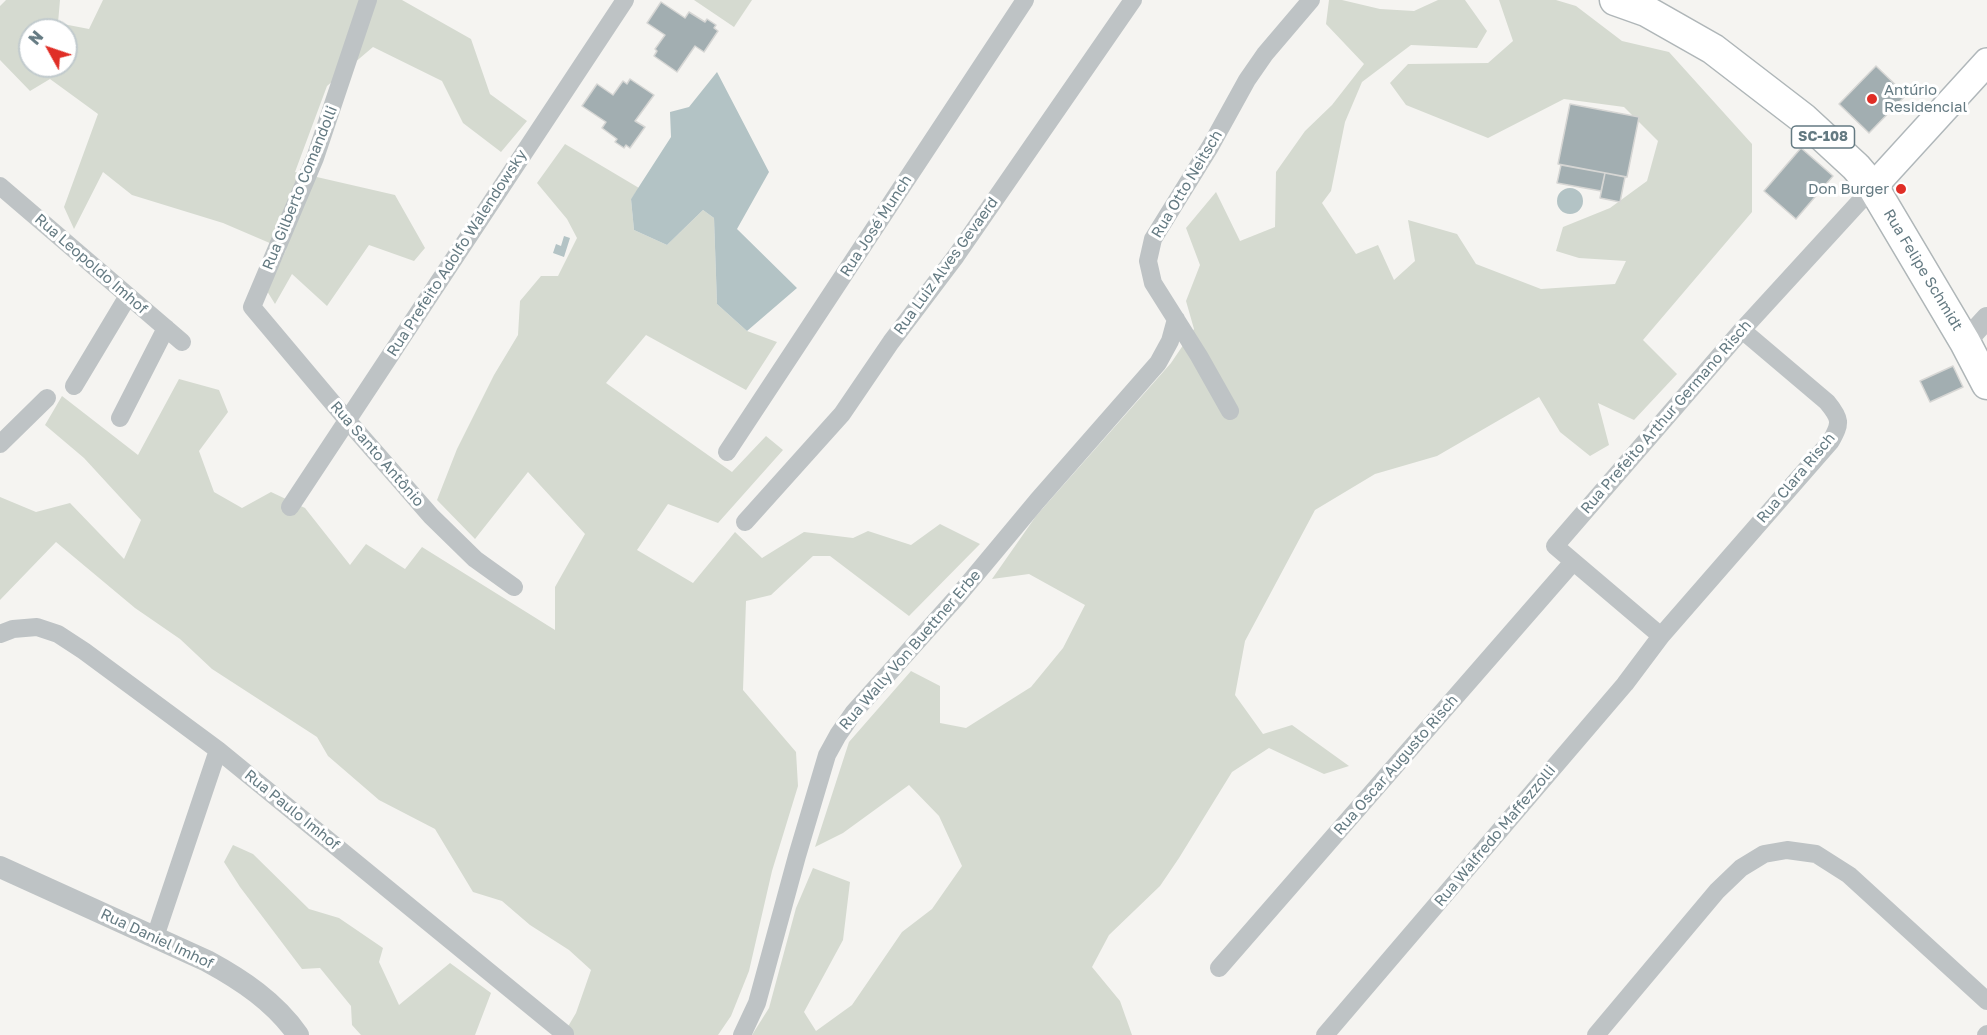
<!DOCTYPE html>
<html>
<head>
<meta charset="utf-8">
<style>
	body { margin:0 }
	#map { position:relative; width:1987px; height:1035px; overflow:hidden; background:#f5f4f1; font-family:"Golos Text",sans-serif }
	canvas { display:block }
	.north { position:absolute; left:18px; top:18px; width:60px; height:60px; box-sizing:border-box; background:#fff; border:2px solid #c1cacd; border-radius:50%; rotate:310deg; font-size:16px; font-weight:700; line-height:24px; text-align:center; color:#647a82 }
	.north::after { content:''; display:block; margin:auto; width:21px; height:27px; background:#e02e26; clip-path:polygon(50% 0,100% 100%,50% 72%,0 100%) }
</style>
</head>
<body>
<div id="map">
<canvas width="1987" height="1035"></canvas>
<div class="north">N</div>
</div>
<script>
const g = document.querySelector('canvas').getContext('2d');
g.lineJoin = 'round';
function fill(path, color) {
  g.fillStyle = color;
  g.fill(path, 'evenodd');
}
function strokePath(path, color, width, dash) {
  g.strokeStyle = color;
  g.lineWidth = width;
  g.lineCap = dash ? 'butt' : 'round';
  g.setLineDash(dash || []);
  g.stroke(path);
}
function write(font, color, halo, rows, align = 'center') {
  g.font = font + ' "Golos Text",sans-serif';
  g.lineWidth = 6;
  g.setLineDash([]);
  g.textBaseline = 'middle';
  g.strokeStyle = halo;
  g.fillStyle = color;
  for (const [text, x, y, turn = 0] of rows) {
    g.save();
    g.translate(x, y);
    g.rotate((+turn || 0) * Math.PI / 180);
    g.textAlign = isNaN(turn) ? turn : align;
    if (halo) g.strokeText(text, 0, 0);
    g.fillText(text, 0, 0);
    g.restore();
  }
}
fill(new Path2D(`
	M6,0H60L58,23L89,29L103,0H402L471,39L490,94L527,121L501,152L463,123L442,81L373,47L327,86L295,172L395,195L425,248L414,261L369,245L327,306L292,274L275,304L267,291L286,250L223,223L132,195L103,172L74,229L64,207L98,114L50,79L30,91L0,60V6ZM30,30H66V66H30Z
	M694,0H752L734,27Z
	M1329,0H1342L1380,9L1414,11L1438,0H1465L1487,31L1477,48L1411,45L1362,82L1345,122L1331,191L1322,203L1356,254L1378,245L1394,280L1415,261L1408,220L1457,234L1476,264L1541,289L1615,284L1626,261L1579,258L1556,251L1563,227L1610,208L1647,181L1658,141L1624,107L1564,99L1488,138L1406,105L1390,83L1408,64L1488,63L1513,41L1499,0H1556L1576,6L1622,41L1669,52L1752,144V212L1643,340L1677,374L1634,420L1598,403L1609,445L1590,456L1560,432L1539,397L1437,456L1375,474L1315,510L1245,641L1235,695L1263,734L1292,725L1349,766L1324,774L1269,748L1232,772L1179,858L1160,886L1109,935L1092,967L1120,1001L1132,1035H752L769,1008L796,908L813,868L850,882L843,940L804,1012L816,1031L852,1005L902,932L932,909L962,866L939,816L909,785L843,833L815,847L849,742L911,671L940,686V723L966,728L1031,687L1063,648L1085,605L1029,574L992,579L1036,516L1171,363L1194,329L1186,301L1200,265L1186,228L1216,192L1240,241L1275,227L1276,172L1305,131L1332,105L1364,64L1326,24Z
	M565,144L639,188L631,199L634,230L667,245L703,210L714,218L717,304L747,331L777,342L746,390L646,335L606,383L732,472L766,436L783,450L718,523L668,504L637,550L693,583L735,532L762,558L804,532L853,538L868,531L911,545L940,524L980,544L909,616L830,556H813L771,595L746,601L743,690L796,752L798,786L772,871L749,971L731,1016L718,1035H563L576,1013L591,970L569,950L530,925L502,901L473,892L435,829L379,800L328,756L317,737L212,669L180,639L135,608L56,542L0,600V497L36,512L70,503L124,559L141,520L84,458L45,425L62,396L138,455L179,379L219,390L228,412L199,451L214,492L242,508L271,492L305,508L350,565L366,544L405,569L422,547L555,630V587L585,534L528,472L475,539L437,500L457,449L494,375L518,335L520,301L541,276H558L577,238L567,219L537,183Z
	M233,845L253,854L309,909L339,918L383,948L379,962L399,1005L450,963L491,993L475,1035H361L352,1025L351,1006L320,968L302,969L240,887L224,862Z`), '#d5dad0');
fill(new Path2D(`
	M717,72L769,172L737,229L797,288L747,331L717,304L714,218L703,210L667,245L634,230L631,199L671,137L670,112L689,107Z
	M1557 201a13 13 0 1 1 26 0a13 13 0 1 1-26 0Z
	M564,236L570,238L564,257L553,253L556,244L561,246Z`), '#b3c3c5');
const building = new Path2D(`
	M661,2L685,18L689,12L705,22L707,19L716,25L714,28L718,31L704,52L695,46L677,72L654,56L657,51L655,49L665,35L647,23Z
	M1876,66L1906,95L1869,133L1839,104Z
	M630,79L654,95L635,121L645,127L630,148L626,145L624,148L615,142L617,139L602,128L606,122L582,106L597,84L613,95L623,81L627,84Z
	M1570,104L1639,117L1627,177L1558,164Z
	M1801,148L1833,176L1796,219L1764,191Z
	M1561,165L1605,173L1601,191L1557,183Z
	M1605,173L1625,177L1620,202L1600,198Z
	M1953,366L1963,387L1930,402L1920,381Z`);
fill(building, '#a2aeb1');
strokePath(building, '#d6d6d4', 1.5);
const secondary = new Path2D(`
	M1873,187L1987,62`);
const primary = new Path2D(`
	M1615,0L1646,11L1713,49L1804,119L1856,167L1873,187L1965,342L1987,384`);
strokePath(secondary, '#b0b7ba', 30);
strokePath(primary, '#afb6b8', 33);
strokePath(new Path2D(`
	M368,0L315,158L252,307L347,420L431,516L475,559L514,587
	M0,186L182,342
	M74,386L128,296
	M1230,411L1199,356L1153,283L1148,261L1153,239L1210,147L1247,80L1265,54L1311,0
	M120,418L166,328
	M0,444L47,398
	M727,452L1025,0
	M290,507L625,0
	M745,522L842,414L891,342L956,256L1133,0
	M0,634L13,629L37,627L58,634L84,651L218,750L565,1034
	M1661,636L1555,546L1742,330L1873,187
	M155,937L218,750
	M1219,968L1573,562
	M742,1035L757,1003L797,856L827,755L838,735L854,712L957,597L1037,501L1158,363L1170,341L1176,319
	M1325,1035L1625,684L1661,636L1831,441C1841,423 1841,419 1827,402L1742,330
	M1596,1035L1717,891L1741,868L1764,854L1787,850L1816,854L1849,875L1987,1001
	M1986,1035L1987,1034`), '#bec3c5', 18);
strokePath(new Path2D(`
	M1965,342L1987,318
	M0,867L207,961C242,980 275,1002 298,1035`), '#bec3c5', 22);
strokePath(secondary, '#fff', 27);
strokePath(primary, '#fff', 30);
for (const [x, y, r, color] of [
	[1872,99,6,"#e02e26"],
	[1901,189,6,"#e02e26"]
]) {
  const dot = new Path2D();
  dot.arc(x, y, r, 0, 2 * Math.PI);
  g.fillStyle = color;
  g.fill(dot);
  strokePath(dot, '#fff', 2);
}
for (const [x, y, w] of [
	[1823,137,63]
]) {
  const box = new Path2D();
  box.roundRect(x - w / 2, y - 11, w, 22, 4.5);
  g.fillStyle = '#fff';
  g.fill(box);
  strokePath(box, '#647a82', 1.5);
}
write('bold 14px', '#647a82', null, [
	["SC-108",1823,137]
]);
write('15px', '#647a82', '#fff', [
	["Antúrio",1884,90],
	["Residencial",1884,107],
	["Don Burger",1889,189,"right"]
], 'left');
write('15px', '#647a82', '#fff', [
	["Rua Otto Neitsch",1187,184,-59],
	["Rua Gilberto Comandolli",300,188,-68],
	["Rua José Munch",876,226,-57],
	["Rua Prefeito Adolfo Walendowsky",457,253,-57],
	["Rua Leopoldo Imhof",91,264,41],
	["Rua Luiz Alves Gevaerd",946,266,-54],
	["Rua Felipe Schmidt",1923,270,59],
	["Rua Prefeito Arthur Germano Risch",1666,417,-49],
	["Rua Santo Antônio",377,454,49],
	["Rua Clara Risch",1796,478,-50],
	["Rua Wally Von Buettner Erbe",910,650,-49],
	["Rua Oscar Augusto Risch",1396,765,-49],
	["Rua Paulo Imhof",292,810,39],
	["Rua Walfredo Maffezzolli",1495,836,-50],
	["Rua Daniel Imhof",157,939,25]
]);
</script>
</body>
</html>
